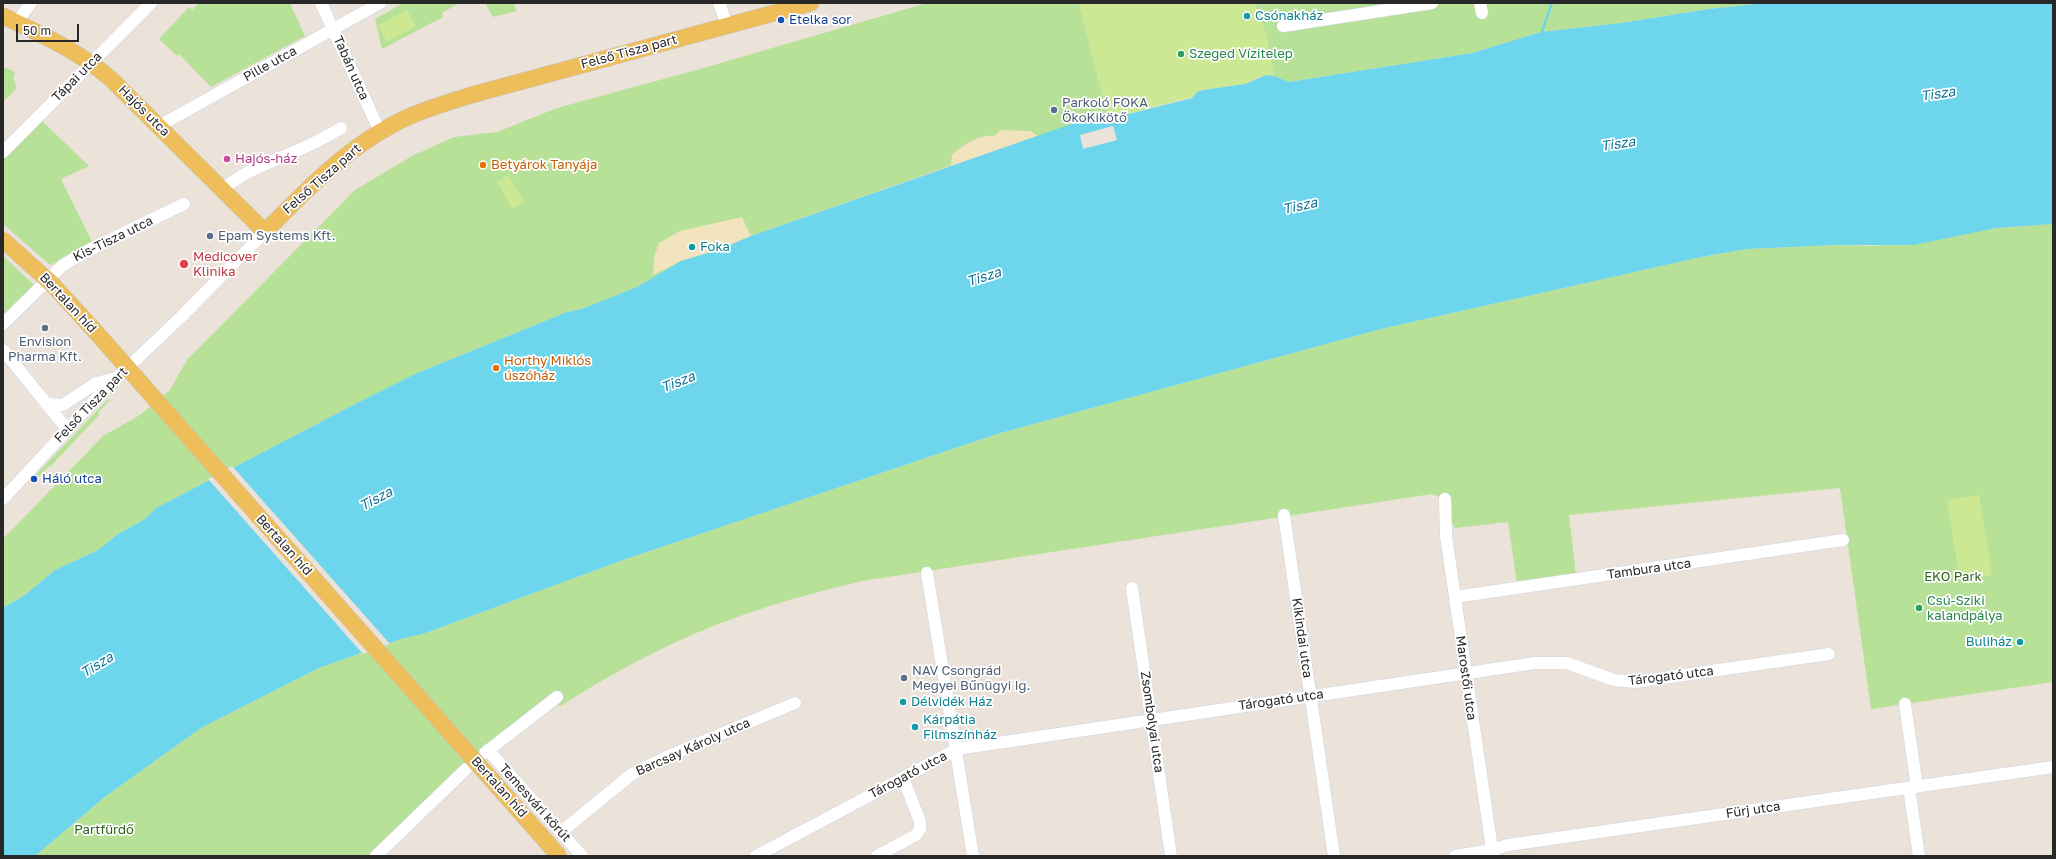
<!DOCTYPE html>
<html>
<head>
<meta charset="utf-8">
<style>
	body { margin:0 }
	#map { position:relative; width:2056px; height:859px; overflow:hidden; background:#ebe2da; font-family:"Golos Text",sans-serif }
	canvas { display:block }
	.frame { position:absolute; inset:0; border:4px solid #282828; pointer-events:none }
	.scale { position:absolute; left:16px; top:24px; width:63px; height:18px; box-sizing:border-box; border:2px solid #282828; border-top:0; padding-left:5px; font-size:12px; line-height:14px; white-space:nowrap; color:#282828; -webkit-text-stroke:3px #fff; paint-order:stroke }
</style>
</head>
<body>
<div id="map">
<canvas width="2056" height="859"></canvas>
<div class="frame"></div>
<div class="scale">50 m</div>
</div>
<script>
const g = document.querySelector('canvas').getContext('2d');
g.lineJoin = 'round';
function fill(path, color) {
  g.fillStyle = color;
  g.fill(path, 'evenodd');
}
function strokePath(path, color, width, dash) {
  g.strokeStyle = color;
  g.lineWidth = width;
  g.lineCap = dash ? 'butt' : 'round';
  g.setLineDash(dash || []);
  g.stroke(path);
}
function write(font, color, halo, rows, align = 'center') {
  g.font = font + ' "Golos Text",sans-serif';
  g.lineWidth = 3.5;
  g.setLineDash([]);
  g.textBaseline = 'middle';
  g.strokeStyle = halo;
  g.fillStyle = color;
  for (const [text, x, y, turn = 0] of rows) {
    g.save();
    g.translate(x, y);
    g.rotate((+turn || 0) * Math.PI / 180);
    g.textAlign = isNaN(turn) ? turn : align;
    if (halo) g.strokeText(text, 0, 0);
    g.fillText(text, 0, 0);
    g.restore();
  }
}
fill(new Path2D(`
	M199,3H290L305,36L211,87L179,54L177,56L159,39L189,7L192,10Z
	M403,3H459L442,13L443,17L382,49L375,19Z
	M485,3H513L517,11L493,17Z
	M927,3H1079L1109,119H1101L1003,147L751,236L718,250L681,261L637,287L582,309L567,312L415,374L361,401L156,508L145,519L118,534L98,550L55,570L25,595L3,608V539L103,436L140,415L170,390L187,360L355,190L412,156L454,137L497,132L557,108L700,69Z
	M1255,3H1766L1709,9L1621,23L1541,32L1472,53L1289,82L1274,76L1266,34Z
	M3,67L15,72L13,78L17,88L3,102Z
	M40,119L89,166L61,179L94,246L50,265L3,224V158Z
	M2053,224V682L1871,709L1840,488L1569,515L1576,576L1517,583L1508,522L1455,528L1440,497L1432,494L862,581C822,591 782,601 743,615C679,637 618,669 561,706L545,701L493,740L457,771L371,856H35L106,796L201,728L319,668L401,639L423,634L623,560L997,434L1381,329L1706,256L1748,249L1835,245L1874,246L1996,228Z
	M3,256L34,285L3,316Z
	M108,399L110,400L98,413L99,415L50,467L49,466L36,479L34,477Z`), '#b7e196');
fill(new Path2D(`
	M1001,130L1031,131L1037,136L951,166L952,155C963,145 979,134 994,136Z
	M742,217L751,236L718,250L681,261L653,275L654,257L659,243L680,231Z`), '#f0e3bd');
fill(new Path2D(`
	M1079,3H1255L1266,34L1274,76L1259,77L1245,84L1203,90L1197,92L1192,97L1109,119Z
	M407,10L416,26L387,42L378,25Z
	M508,175L524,202L512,209L497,181Z
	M1979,495L1992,575L1960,580L1947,500Z`), '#cce892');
fill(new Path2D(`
	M1766,3H2053V224L1996,228L1914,245H1835L1748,249L1706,256L1381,329L997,434L623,560L423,634L401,639L319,668L201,728L106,796L35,856H3V608L25,595L55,570L98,550L118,534L145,519L156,508L361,401L415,374L567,312L582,309L637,287L681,261L718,250L751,236L1077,122L1109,119L1192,98L1197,92L1203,90L1245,84L1266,75L1274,76L1289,82L1472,53L1541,32L1621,23L1709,9Z`), '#6dd6ec');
fill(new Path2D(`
	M1113,126L1117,140L1083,149L1080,135Z
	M232,466L390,644L363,654L208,479Z`), '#ebe2da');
strokePath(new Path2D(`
	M1541,34L1552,3`), '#6dd6ec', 2.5);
const minor = new Path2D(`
	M321,3L380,132
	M719,3L727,25
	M1480,3L1482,13
	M16,23L31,3
	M1283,26L1432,3
	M159,126L380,3
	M3,152L151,3
	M223,189C249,168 275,161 305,147C317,142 329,135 341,128
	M3,324L63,265L91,249L184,204
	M3,350L67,429
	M46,404L63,405L96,383L116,378
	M3,499L103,391L181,317L265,232
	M1445,499L1446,536L1493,856
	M1284,515L1334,856
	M927,573L973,856
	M1132,588L1171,856
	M1455,597L1843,540
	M1905,704L1917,787
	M488,750L582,856
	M485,753L557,697
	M1909,788L1919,856
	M561,832L632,774L666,757L795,703
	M376,856L466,769
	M756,856L957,749L1535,663H1567L1614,680L1635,682L1829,654
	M877,856L916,835L920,829V821L903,778
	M1455,856L1492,850L1508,845L2053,767`);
const major = new Path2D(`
	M3,16C42,35 77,50 111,79L265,232C307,189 350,144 406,118C428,108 452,101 475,94L811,3`);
strokePath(minor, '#cfd4e1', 13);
strokePath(major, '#c3c3c3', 17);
strokePath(minor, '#fff', 12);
strokePath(major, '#eebe5b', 16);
const majorBridge = new Path2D(`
	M3,240L52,284L94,330L559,856`);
strokePath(majorBridge, '#c3c3c3', 17, []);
strokePath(majorBridge, '#eebe5b', 16);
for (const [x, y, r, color] of [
	[1247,16,4,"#0f9aa8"],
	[781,20,4,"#1a4fb4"],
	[1181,54,4,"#2e9e5b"],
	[1054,110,4,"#5c6f8a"],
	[227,159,4,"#d1479c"],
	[483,165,4,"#e8710a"],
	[210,236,4,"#5c6f8a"],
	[692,247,4,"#0f9aa8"],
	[184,264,5,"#e0444e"],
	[45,328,4,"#5c6f8a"],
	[496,368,4,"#e8710a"],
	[34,479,4,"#1a4fb4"],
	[1919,608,4,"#2e9e5b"],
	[2020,642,4,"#0f9aa8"],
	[904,678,4,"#5c6f8a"],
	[903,702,4,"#0f9aa8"],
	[915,727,4,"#0f9aa8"]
]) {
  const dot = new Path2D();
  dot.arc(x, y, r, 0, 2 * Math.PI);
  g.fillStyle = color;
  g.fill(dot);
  strokePath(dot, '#fff', 1.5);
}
write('13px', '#0d838f', '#fff', [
	["Csónakház",1255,16],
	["Foka",700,247],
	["Buliház",2012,642,"right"],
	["Délvidék Ház",911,702],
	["Kárpátia",923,720],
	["Filmszínház",923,735]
], 'left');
write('13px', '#164399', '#fff', [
	["Etelka sor",789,20],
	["Háló utca",42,479]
], 'left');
write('13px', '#282828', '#fff', [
	["Felső Tisza part",629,52,-15],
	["Pille utca",270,64,-29],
	["Tabán utca",351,68,66],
	["Tápai utca",77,77,-45],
	["Hajós utca",144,111,45],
	["Felső Tisza part",322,179,-41],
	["Kis-Tisza utca",113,239,-26],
	["Bertalan híd",68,303,47],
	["Felső Tisza part",91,405,-46],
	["Bertalan híd",284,545,48],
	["Tambura utca",1649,569,-8],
	["Kikindai utca",1302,638,82],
	["Tárogató utca",1671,676,-7],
	["Marostői utca",1466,678,82],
	["Tárogató utca",1281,700,-8],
	["Zsombolyai utca",1152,722,82],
	["Barcsay Károly utca",693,747,-24],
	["Tárogató utca",908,775,-28],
	["Bertalan híd",499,787,48],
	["Temesvári körút",535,803,48],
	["Fürj utca",1753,810,-8]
]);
write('13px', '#27864d', '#fff', [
	["Szeged Vízitelep",1189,54],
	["Csú-Sziki",1927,601],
	["kalandpálya",1927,616]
], 'left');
write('13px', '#4e5e75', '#fff', [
	["Parkoló FOKA",1062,103],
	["ÖkoKikötő",1062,118],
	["Epam Systems Kft.",218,236],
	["Envision",45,342,"center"],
	["Pharma Kft.",45,357,"center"],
	["NAV Csongrád",912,671],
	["Megyei Bűnügyi Ig.",912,686]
], 'left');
write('13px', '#b23c85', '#fff', [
	["Hajós-ház",235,159]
], 'left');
write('13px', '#c56008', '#fff', [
	["Betyárok Tanyája",491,165],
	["Horthy Miklós",504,361],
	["úszóház",504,376]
], 'left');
write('13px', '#be3a42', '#fff', [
	["Medicover",193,257],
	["Klinika",193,272]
], 'left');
write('13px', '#30631a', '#fff', [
	["EKO Park",1953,577],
	["Partfürdő",104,830]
]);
write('italic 14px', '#0f7495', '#fff', [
	["Tisza",1938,94,-9],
	["Tisza",1618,144,-9],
	["Tisza",1300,206,-12],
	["Tisza",984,277,-18],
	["Tisza",678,382,-21],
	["Tisza",376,499,-28],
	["Tisza",97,665,-32]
]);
</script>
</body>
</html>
